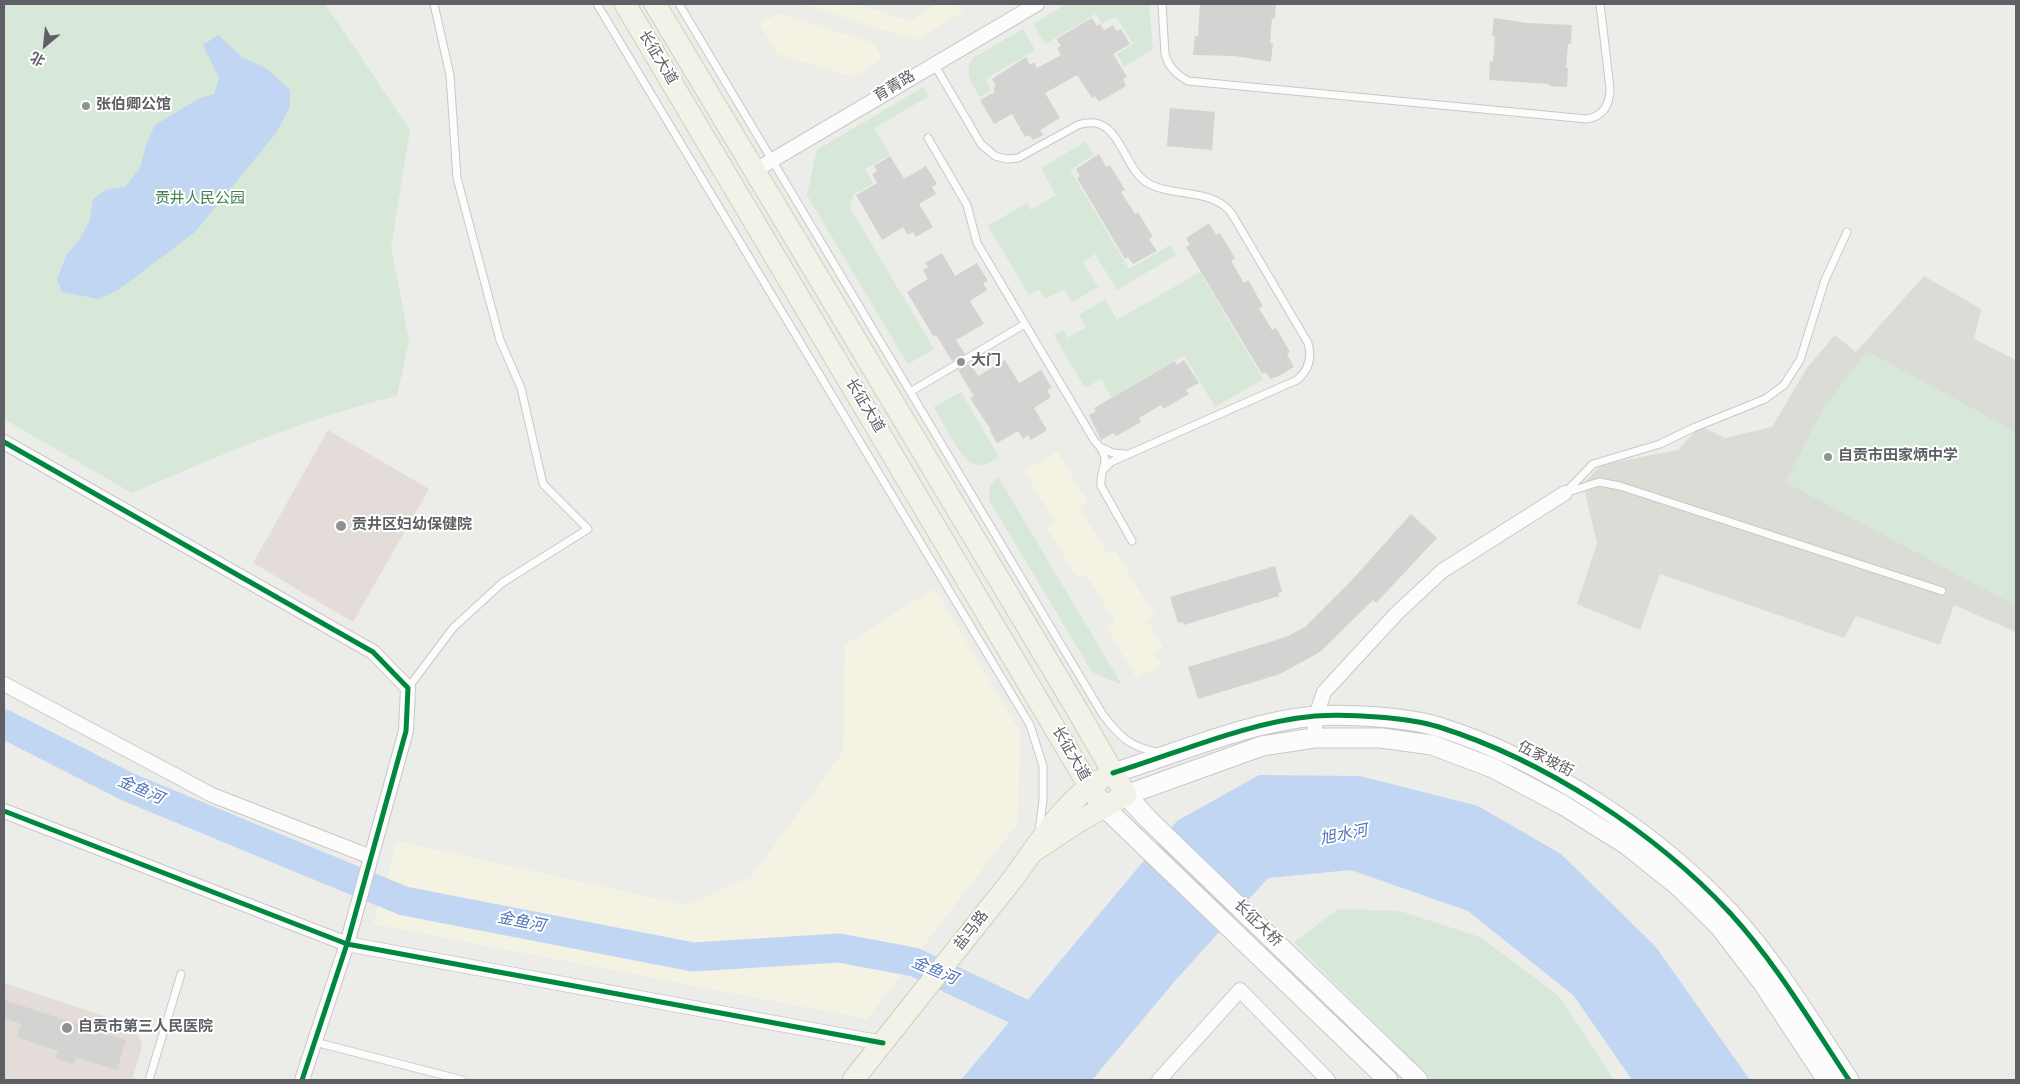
<!DOCTYPE html>
<html>
<head>
<meta charset="utf-8">
<style>
	body { margin:0 }
	#map { position:relative; width:2020px; height:1084px; overflow:hidden; background:#ecece8; font-family:"Source Sans 3","Noto Sans SC",sans-serif }
	canvas { display:block }
	.frame { position:absolute; inset:0; border:5px solid #5e6065; pointer-events:none }
	.north { position:absolute; left:20px; top:20px; width:50px; height:50px; -webkit-text-stroke:4px #fff; paint-order:stroke; rotate:208deg; font-size:14px; font-weight:700; line-height:20px; text-align:center; color:#5e6065 }
	.north::after { content:''; display:block; margin:auto; width:18px; height:22px; background:#5e6065; clip-path:polygon(50% 0,100% 100%,50% 72%,0 100%) }
</style>
</head>
<body>
<div id="map">
<canvas width="2020" height="1084"></canvas>
<div class="frame"></div>
<div class="north">北</div>
</div>
<script>
const g = document.querySelector('canvas').getContext('2d');
g.lineJoin = 'round';
function fill(path, color) {
  g.fillStyle = color;
  g.fill(path, 'evenodd');
}
function strokePath(path, color, width, dash) {
  g.strokeStyle = color;
  g.lineWidth = width;
  g.lineCap = dash ? 'butt' : 'round';
  g.setLineDash(dash || []);
  g.stroke(path);
}
function write(font, color, halo, rows, align = 'center') {
  g.font = font + ' "Source Sans 3","Noto Sans SC",sans-serif';
  g.lineWidth = 4;
  g.setLineDash([]);
  g.textBaseline = 'middle';
  g.strokeStyle = halo;
  g.fillStyle = color;
  for (const [text, x, y, turn = 0] of rows) {
    g.save();
    g.translate(x, y);
    g.rotate((+turn || 0) * Math.PI / 180);
    g.textAlign = isNaN(turn) ? turn : align;
    if (halo) g.strokeText(text, 0, 0);
    g.fillText(text, 0, 0);
    g.restore();
  }
}
fill(new Path2D(`
	M800,4H857L910,21L937,4H957L963,12L916,40Z
	M778,13L873,43L882,59L853,77L777,54L760,24Z
	M1057,451L1088,503L1080,508L1108,554L1115,550L1155,616L1147,620L1163,647L1154,653L1161,665L1137,679L1107,628L1115,622L1086,574L1077,578L1046,526L1055,521L1024,471Z
	M934,588L1020,732L1018,823L867,1019L373,924L397,841L685,905L751,877L843,752L845,645Z`), '#f4f3e3');
fill(new Path2D(`
	M1924,276L1981,309L1974,339L2016,360V632L1954,605L1940,645L1856,616L1844,638L1660,574L1640,630L1577,604L1597,543L1583,484L1601,465L1678,450L1700,426L1725,438L1772,427L1807,368L1835,335L1856,352Z`), '#dcdcd6');
fill(new Path2D(`
	M328,430L429,489L353,622L253,563Z
	M4,983L107,1017L125,1024L137,1032L142,1044L140,1054L133,1077L140,1080H4Z`), '#e4dcd9');
fill(new Path2D(`
	M4,4H325L410,130L391,247L409,340L397,396C304,418 219,456 132,493L4,419Z
	M1067,4H1149L1153,49L1124,67L1117,54L1133,44L1116,16L1102,24L1096,14L1045,44L1033,24Z
	M1023,29L1035,50L985,79L991,90L980,97C972,84 963,73 973,58Z
	M923,87L929,96L874,128L890,155L865,169L873,183L853,195L850,208L934,349L908,364L807,195L817,150Z
	M1085,142L1094,155L1070,170L1129,269L1170,245L1176,255L1117,290L1095,254L1083,262L1098,287L1072,302L1064,289L1045,299L1039,289L1029,295L988,226L1027,203L1031,210L1056,195L1041,168Z
	M1200,272L1263,379L1215,407L1184,355L1112,397L1101,379L1085,388L1054,335L1063,329L1068,338L1086,327L1079,315L1105,299L1117,320Z
	M1867,351L2016,432V606L1785,482L1823,409Z
	M961,392L999,457C992,461 985,466 977,465C961,462 942,421 934,407Z
	M998,477L1122,685L1092,672L989,500L990,486Z
	M1338,909L1400,911L1480,937L1559,996L1614,1080H1432L1294,942Z`), '#d7e7d8');
fill(new Path2D(`
	M218,35L242,57L267,69L290,90V107L276,133L195,232L118,290L99,299L62,292L57,279L67,254L79,241L90,220L93,199L105,190L125,187L140,168L146,145L155,125L200,98L214,94L219,78L203,45Z
	M1259,775L1360,776L1478,806L1561,854L1655,946L1750,1080H1632L1574,996L1468,911L1351,870L1268,878L1174,982L1092,1080H961L1177,821Z`), '#c1d6f2');
strokePath(new Path2D(`
	M4,724L128,787L404,901L693,957L839,948L914,962L1052,1027`), '#c1d6f2', 29);
fill(new Path2D(`
	M1200,4H1276L1275,19L1272,18L1270,43H1273L1271,62L1235,56L1193,55L1195,36H1198Z
	M1092,18L1097,26L1100,24L1104,30L1113,25L1117,31L1121,29L1130,44L1113,54L1127,77L1123,79L1126,86L1099,102L1095,96L1092,98L1077,75L1045,93L1060,118L1040,130L1043,135L1033,140L1029,135L1025,137L1012,114L994,124L980,100L995,92L993,88L996,86L992,79L1026,57L1030,65L1034,62L1037,68L1061,55L1057,48L1061,46L1056,39Z
	M1494,18L1528,23L1572,25L1571,44H1568L1566,68H1568L1567,87L1549,86V84L1489,80L1490,61H1493L1495,37L1492,36Z
	M1170,108L1215,112L1212,150L1167,146Z
	M1099,154L1106,167L1110,165L1125,190L1121,192L1135,214L1138,212L1153,237L1149,239L1157,251L1133,264L1128,257L1125,259L1077,178L1080,176L1076,169Z
	M890,156L904,179L926,166L937,184L932,187L936,194L919,204L933,227L916,237L913,232L908,235L903,227L882,240L856,195L877,183L872,174L877,171L874,166Z
	M1209,223L1216,235L1220,233L1235,258L1231,261L1244,283L1248,280L1263,306L1259,308L1272,330L1276,328L1290,352L1287,354L1294,367L1279,376L1270,379L1266,372L1262,374L1186,247L1190,245L1186,238Z
	M942,253L955,276L977,263L988,281L983,283L987,290L970,301L984,324L956,340L965,354L952,361L936,335L933,336L907,292L928,279L923,270L928,267L925,263Z
	M1005,360L1019,383L1041,370L1052,388L1047,390L1051,397L1034,408L1047,430L1031,440L1028,435L1023,439L1018,431L997,443L990,431L991,430L970,398L974,396L958,370L970,363L978,376Z
	M1184,360L1199,383L1186,390L1189,394L1163,409L1161,405L1139,418L1141,422L1116,436L1114,433L1101,440L1089,415L1096,411L1094,408L1175,361L1177,365Z
	M1411,514L1437,538L1376,603L1373,600L1320,652L1280,674L1198,699L1188,667L1286,637L1305,627L1352,580Z
	M1275,566L1282,592L1278,593L1279,596L1184,625L1183,622L1178,623L1170,597Z
	M4,1000L126,1040L117,1070L76,1057L74,1064L56,1058L58,1051L17,1037L21,1024L4,1018Z`), '#d3d3d1');
const lane = new Path2D(`
	M597,4L1030,725L1043,766V800L1039,831
	M679,4L1103,715C1120,737 1130,747 1157,752
	M1162,4L1165,54C1169,68 1176,74 1188,81L1587,119C1604,116 1610,104 1610,88L1600,4
	M934,64L981,144L995,156L1007,159L1018,158L1078,125C1120,111 1121,165 1146,182C1171,198 1213,187 1232,214L1308,343C1312,357 1309,370 1297,380L1111,462L1104,469
	M928,138L967,205L977,243L1094,440C1115,463 1099,464 1101,486L1132,541
	M910,392L1025,324
	M1102,448L1113,453L1125,454
	M1565,493L1593,464L1660,444L1693,428L1765,399L1784,385L1800,360L1825,280L1847,232
	M1565,493L1599,482L1620,486L1942,591
	M408,688L453,628L502,583L588,529L543,484L521,388L500,340L457,178L450,75L434,4
	M315,1042L462,1080
	M149,1080L181,974`);
const street = new Path2D(`
	M754,171L1037,4
	M4,442L373,652L408,688L406,731L347,944L302,1080
	M4,684L212,795L371,857
	M1314,738L1316,716L1324,692L1397,613L1442,571L1565,493
	M4,811L347,944L883,1043
	M1159,1080L1240,990L1328,1080`);
const secondary = new Path2D(`
	M1113,773C1178,753 1248,722 1315,716C1349,714 1407,717 1439,727C1544,760 1655,832 1730,913C1776,963 1811,1023 1849,1080
	M1104,807L1388,1080
	M1418,1080L1148,819L1126,795L1262,746L1314,738H1381L1432,745L1493,768L1563,805L1627,845L1677,885L1719,926L1762,982L1827,1080`);
const primary = new Path2D(`
	M625,4L1089,786L1104,807
	M655,4L1076,708L1126,795L1081,820L1034,851
	M853,1080C906,1014 959,947 1012,880C1036,848 1065,799 1100,780`);
strokePath(lane, '#c8c8c8', 9);
strokePath(street, '#c8c8c8', 16);
strokePath(secondary, '#c8c8c9', 21);
strokePath(primary, '#d2cfb9', 23);
strokePath(lane, '#fcfcfc', 7);
strokePath(street, '#fcfcfc', 14);
strokePath(secondary, '#fcfcfc', 19);
strokePath(primary, '#f2f2e9', 21);
strokePath(new Path2D(`
	M4,442L373,652L408,688L406,731L347,944L302,1080
	M1113,773C1178,753 1248,722 1315,716C1349,714 1407,717 1439,727C1544,760 1655,832 1730,913C1776,963 1811,1023 1849,1080
	M4,811L347,944L883,1043`), '#00873e', 5);
for (const [x, y, r, color] of [
	[86,106,5,"#909193"],
	[961,362,5,"#909193"],
	[1828,457,5,"#909193"],
	[341,526,6,"#909193"],
	[67,1028,6,"#909193"]
]) {
  const dot = new Path2D();
  dot.arc(x, y, r, 0, 2 * Math.PI);
  g.fillStyle = color;
  g.fill(dot);
  strokePath(dot, '#fff', 2);
}
write('15px', '#5e6065', '#fff', [
	["长征大道",657,58,59],
	["育菁路",895,87,-31],
	["长征大道",864,406,59],
	["长征大道",1070,754,60],
	["伍家坡街",1545,760,27],
	["长征大桥",1257,924,44],
	["盐马路",972,931,-52]
]);
write('bold 15px', '#5e6065', '#fff', [
	["张伯卿公馆",96,106],
	["大门",971,362],
	["自贡市田家炳中学",1838,457],
	["贡井区妇幼保健院",352,526],
	["自贡市第三人民医院",78,1028]
], 'left');
write('15px', '#3f834c', '#fff', [
	["贡井人民公园",200,200]
]);
write('italic 16px', '#5275b8', '#fff', [
	["金鱼河",140,791,24],
	["旭水河",1344,836,-11],
	["金鱼河",521,923,11],
	["金鱼河",934,972,23]
]);
</script>
</body>
</html>
